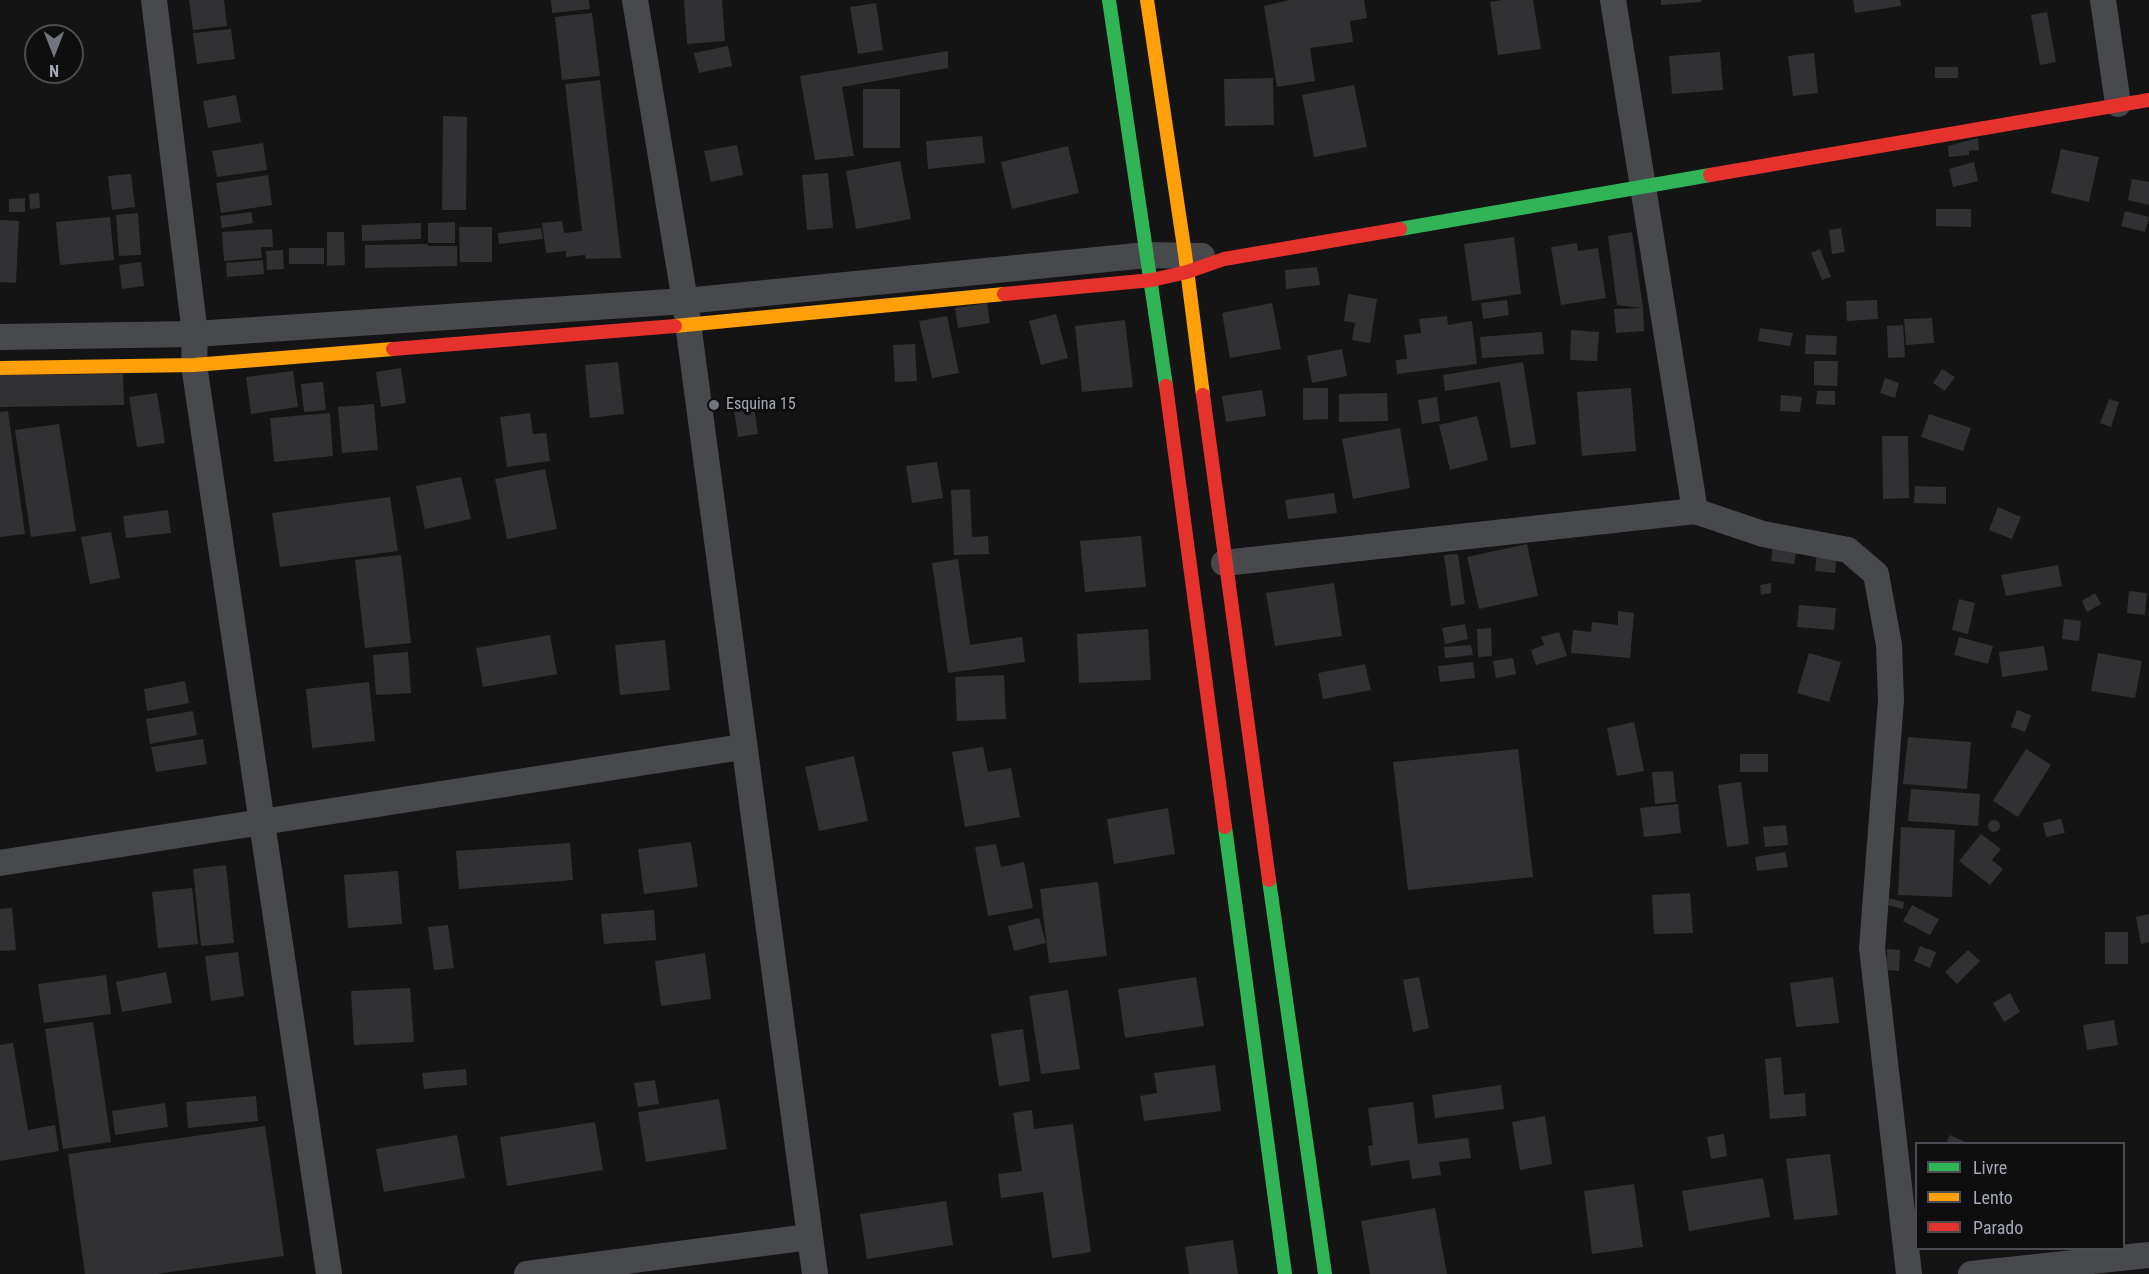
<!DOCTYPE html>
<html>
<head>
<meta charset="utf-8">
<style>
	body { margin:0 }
	#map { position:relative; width:2149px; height:1274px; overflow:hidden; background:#141414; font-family:"Roboto Condensed",sans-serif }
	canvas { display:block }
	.legend { position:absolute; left:1915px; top:1142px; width:210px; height:108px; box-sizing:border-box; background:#0e0e0f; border:2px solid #4a4c52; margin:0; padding:8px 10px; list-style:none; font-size:18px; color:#a3a9b6 }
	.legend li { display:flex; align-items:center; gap:12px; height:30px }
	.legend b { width:30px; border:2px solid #4a4c52 }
	.north { position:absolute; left:24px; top:24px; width:60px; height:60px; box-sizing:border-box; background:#0e0e0f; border:2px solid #4a4c52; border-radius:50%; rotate:180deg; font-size:16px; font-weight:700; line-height:24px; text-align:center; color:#a3a9b6 }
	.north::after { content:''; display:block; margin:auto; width:21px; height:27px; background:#71757d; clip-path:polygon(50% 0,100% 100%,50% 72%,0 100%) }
</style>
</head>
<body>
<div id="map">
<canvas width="2149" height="1274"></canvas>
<ul class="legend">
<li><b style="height:8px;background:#30b455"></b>Livre</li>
<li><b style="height:8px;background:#ff9f0a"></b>Lento</li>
<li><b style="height:8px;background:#e5322d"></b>Parado</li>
</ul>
<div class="north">N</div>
</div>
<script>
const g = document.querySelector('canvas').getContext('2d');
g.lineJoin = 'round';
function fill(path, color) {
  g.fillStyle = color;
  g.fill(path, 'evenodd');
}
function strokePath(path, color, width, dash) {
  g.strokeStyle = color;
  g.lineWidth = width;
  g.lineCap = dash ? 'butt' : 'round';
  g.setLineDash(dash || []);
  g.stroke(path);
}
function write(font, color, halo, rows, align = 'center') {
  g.font = font + ' "Roboto Condensed",sans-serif';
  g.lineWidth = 6;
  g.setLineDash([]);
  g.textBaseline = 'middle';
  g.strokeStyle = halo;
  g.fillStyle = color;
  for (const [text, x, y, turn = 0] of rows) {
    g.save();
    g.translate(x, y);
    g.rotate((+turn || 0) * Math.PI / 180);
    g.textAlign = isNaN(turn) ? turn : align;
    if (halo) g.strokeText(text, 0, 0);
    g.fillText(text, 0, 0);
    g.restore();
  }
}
fill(new Path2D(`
	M189,0H224L227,26L193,30Z
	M551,0H589L590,9L552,13Z
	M684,0H722L725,41L687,44Z
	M1289,0H1364L1367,18L1350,21L1353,42L1310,48L1315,81L1277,87L1264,6Z
	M1502,0H1533L1541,49L1498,55L1490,2Z
	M1661,0H1701V2L1661,5Z
	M1853,0H1900L1901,6L1855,13Z
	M876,3L883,50L858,54L850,7Z
	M2047,12L2056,62L2040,65L2031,15Z
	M592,13L600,76L562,80L555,17Z
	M231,29L235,59L197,64L193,33Z
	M728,46L732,66L699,73L694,53Z
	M948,51V68L842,87L854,156L815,160L800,76Z
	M1720,52L1723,90L1672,94L1669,56Z
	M1814,53L1818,93L1793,96L1788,56Z
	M1935,67H1958V78H1935Z
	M1273,78L1274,125L1225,126L1224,79Z
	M600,80L621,258L586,259L585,255L566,257V251L546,253L542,223L562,221L564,233L582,231L565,84Z
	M1354,85L1367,147L1314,157L1302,95Z
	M863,89H900V148H863Z
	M236,95L241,122L208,128L203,101Z
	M443,116L467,117L466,210H442Z
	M982,136L985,163L928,169L926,141Z
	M1978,138L1979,150L1969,151V155L1949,157L1948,146Z
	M263,143L267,170L217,177L212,151Z
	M737,145L743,175L711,182L704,151Z
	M1068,146L1079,193L1012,209L1001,162Z
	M2061,149L2099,157L2089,202L2051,193Z
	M900,161L911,219L856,229L846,171Z
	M1974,162L1978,181L1953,187L1949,169Z
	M828,173L833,228L807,230L802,175Z
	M131,174L135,207L112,210L108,176Z
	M268,175L272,205L221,213L216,183Z
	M2132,179L2149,182V205L2128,200Z
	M39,193L40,208L30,209L29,194Z
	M25,198V212H9V199Z
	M1936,209H1971V227L1936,226Z
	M2125,211L2149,217L2145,232L2121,226Z
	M251,212L253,223L222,228L220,216Z
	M138,213L141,255L119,256L116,215Z
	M110,217L114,260L60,265L56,222Z
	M0,220L19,221L16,283L0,282Z
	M455,222V243H428V223Z
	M421,223V239L362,241V225Z
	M459,227H492V262H460Z
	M541,228L543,239L499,244L498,233Z
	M1841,228L1845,252L1832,254L1829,230Z
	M272,229L273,247H261L262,258L224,261L222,232Z
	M327,232H344L345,265L327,266Z
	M1632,232L1643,308L1617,305L1608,236Z
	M1514,237L1521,294L1472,301L1464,244Z
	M1577,243L1578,251L1598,248L1606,298L1561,305L1551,247Z
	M428,244V246H457V266L365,268V245Z
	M289,248H324V264H289Z
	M1820,249L1831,277L1822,280L1811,253Z
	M283,250L284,269L267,270L266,251Z
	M263,260L264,274L227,277L226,263Z
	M141,262L144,286L122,289L119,265Z
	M1317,267L1320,285L1286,289L1285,270Z
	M1348,294L1377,299L1370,343L1352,340L1355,323L1344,321Z
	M1507,300L1509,315L1483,319L1481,303Z
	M1877,300L1878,319L1847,321L1846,301Z
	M987,303L990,323L958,328L955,308Z
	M1272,303L1281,349L1230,358L1222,313Z
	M1643,308L1644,331L1616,333L1614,309Z
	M1056,314L1068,358L1041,365L1029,321Z
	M947,316L959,373L932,378L919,321Z
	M1447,316L1448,325L1472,321L1477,364L1397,374L1396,360L1407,359L1404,335L1421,333L1419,319Z
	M1932,318L1934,343L1906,345L1904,319Z
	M1125,320L1133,387L1082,392L1075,326Z
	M1903,325L1905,357L1888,358L1887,326Z
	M1760,328L1793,333L1790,346L1758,341Z
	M1571,330L1599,332L1597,361L1570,360Z
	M1542,332L1544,354L1482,358L1480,337Z
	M1806,335L1837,336L1836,355L1805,354Z
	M915,344L917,381L895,382L893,345Z
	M1342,349L1347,376L1312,383L1307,356Z
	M1814,361H1838L1837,386L1814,385Z
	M618,362L624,414L590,418L585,365Z
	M1523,362L1536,444L1511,448L1500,382L1445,391L1443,375Z
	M401,368L406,403L381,407L376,372Z
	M1942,369L1955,377L1945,391L1933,383Z
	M293,371L298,407L251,414L246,377Z
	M123,374L124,405L0,407V375Z
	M1885,378L1899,383L1895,398L1880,393Z
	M323,382L326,410L304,412L301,384Z
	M1303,388H1328V419L1303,420Z
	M1631,388L1636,451L1582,456L1577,392Z
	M1262,390L1266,416L1226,422L1222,396Z
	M1817,391H1835V405L1816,404Z
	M157,393L165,443L137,447L129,397Z
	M1387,393L1388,421L1339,422V394Z
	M1781,395L1802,397L1800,412L1780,411Z
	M1437,397L1440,421L1422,424L1418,400Z
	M2109,399L2119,402L2111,427L2100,423Z
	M374,404L378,450L342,453L338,407Z
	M754,407L758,434L738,437L734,410Z
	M8,411L25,534L0,537V412Z
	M330,413L333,456L274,462L270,418Z
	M530,413L533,434L546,433L550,461L507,467L500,417Z
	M1929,414L1971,428L1963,451L1921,437Z
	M1477,416L1488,460L1450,470L1439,425Z
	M59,424L76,531L31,537L15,430Z
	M1400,428L1410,488L1353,499L1342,439Z
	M1882,436H1908L1909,498L1883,499Z
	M937,462L943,498L912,503L906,466Z
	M545,469L557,529L507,539L495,479Z
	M461,477L471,519L425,529L416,486Z
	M1915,486L1946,487V504L1914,503Z
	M970,489L972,537L988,536L989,554L954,555L951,490Z
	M1334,493L1337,513L1288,519L1285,500Z
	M390,497L398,551L280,567L272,513Z
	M1998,507L2021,517L2012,539L1989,530Z
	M168,510L171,533L126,538L123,516Z
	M111,532L120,578L90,584L81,537Z
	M1141,536L1146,587L1085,592L1080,541Z
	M1527,544L1538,596L1479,609L1467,557Z
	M1773,545L1797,549L1794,564L1771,561Z
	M1817,552L1837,554L1835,573L1815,571Z
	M1458,554L1465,604L1451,606L1444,555Z
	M401,555L411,643L365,648L355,560Z
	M958,559L970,645L1022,637L1025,662L948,673L932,563Z
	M2058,565L2062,586L2006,596L2001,575Z
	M1334,583L1342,636L1275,646L1266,593Z
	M1771,583V593L1761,595L1760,585Z
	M2129,591L2147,593L2145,615L2127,613Z
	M2095,593L2101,604L2087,612L2082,601Z
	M1959,599L1975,603L1968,634L1952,630Z
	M1799,605L1836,608L1834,630L1797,627Z
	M1618,611L1634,613L1630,658L1571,653L1573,630L1591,632L1592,622L1618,625Z
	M2064,619L2081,621L2079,641L2062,639Z
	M1465,624L1468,639L1445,644L1442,628Z
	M1491,628L1492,656L1478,657L1477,629Z
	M1148,629L1151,680L1079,683L1077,634Z
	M1559,632L1567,656L1536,665L1531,650L1544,645L1541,637Z
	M550,635L557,674L483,687L476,648Z
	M1959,637L1993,646L1988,664L1954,655Z
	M665,640L670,690L620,695L615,645Z
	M1471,645L1473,655L1445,658L1444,647Z
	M2044,646L2048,670L2002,677L1999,652Z
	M408,652L411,693L376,695L373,655Z
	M1809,653L1841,662L1829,702L1797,693Z
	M2098,653L2142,661L2135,698L2091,691Z
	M1513,658L1516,674L1496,678L1493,661Z
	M1473,662L1475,678L1440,682L1438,666Z
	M1365,664L1371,690L1323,699L1318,673Z
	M1004,675L1006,719L957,721L955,677Z
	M185,681L189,703L147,711L144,689Z
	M369,682L375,741L312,748L306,689Z
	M2017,710L2031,715L2025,732L2011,727Z
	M193,711L197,735L150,744L146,719Z
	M1634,722L1644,771L1617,776L1607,728Z
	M1908,737L1971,742L1967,789L1903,784Z
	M203,739L207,764L156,772L151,747Z
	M983,747L988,772L1011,768L1020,817L965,827L952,752Z
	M1518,749L1533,877L1408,890L1393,762Z
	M2026,749L2051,765L2018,817L1993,801Z
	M1740,754H1768V772H1740Z
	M854,756L868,821L819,831L805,767Z
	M1673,771L1676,802L1655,804L1652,772Z
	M1741,782L1749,844L1727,847L1718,785Z
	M1911,789L1980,794L1978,826L1908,821Z
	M1678,804L1681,833L1644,837L1640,808Z
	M1168,808L1175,854L1114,864L1107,819Z
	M2061,819L2065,833L2046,837L2043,823Z
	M1988 826a6 6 0 1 1 12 0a6 6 0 1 1-12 0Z
	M1786,825L1788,845L1765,847L1763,827Z
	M1901,827L1955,830L1952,897L1898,895Z
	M1981,834L2001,849L1992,860L2003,869L1990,885L1959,861Z
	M691,842L698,887L644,894L638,849Z
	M570,843L573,880L459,889L456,851Z
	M996,844L1001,867L1024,862L1033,908L988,916L975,847Z
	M1785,852L1788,867L1757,871L1755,857Z
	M226,865L234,943L201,946L193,869Z
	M398,871L402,924L348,928L344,875Z
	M1098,882L1107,956L1049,963L1040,889Z
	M192,888L198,944L158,948L152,892Z
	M1690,893L1693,933L1654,934L1652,895Z
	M1889,898L1904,902L1903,909L1887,905Z
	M1912,905L1939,919L1930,935L1903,921Z
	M12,908L16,950L0,951V909Z
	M654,910L656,940L604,944L601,914Z
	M2149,914V942L2141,944L2136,917Z
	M1039,918L1046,943L1014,951L1008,926Z
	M448,925L454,968L434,970L428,927Z
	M2105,932H2128V964H2105Z
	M1920,946L1936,952L1930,968L1914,961Z
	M1887,949L1900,950L1899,971L1886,970Z
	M1968,950L1980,961L1957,984L1945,972Z
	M238,952L244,996L211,1001L205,956Z
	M705,953L711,999L661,1006L655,961Z
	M166,972L172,1003L122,1012L116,982Z
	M106,975L111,1014L44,1023L38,984Z
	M1196,977L1204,1026L1125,1038L1118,989Z
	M1419,977L1429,1028L1413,1032L1403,980Z
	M1833,977L1839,1023L1796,1027L1790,983Z
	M410,988L414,1042L354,1045L351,991Z
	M1068,990L1080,1069L1041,1074L1029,996Z
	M2010,993L2020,1012L2004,1022L1993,1003Z
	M2114,1020L2118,1045L2087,1050L2083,1025Z
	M93,1022L111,1142L63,1149L45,1029Z
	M1023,1029L1030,1081L999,1086L991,1034Z
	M13,1043L28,1130L55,1125L59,1151L0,1161V1045Z
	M1781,1057L1784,1095L1805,1093L1806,1116L1770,1119L1765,1059Z
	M1215,1065L1221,1111L1144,1121L1140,1096L1157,1093L1154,1073Z
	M466,1069L467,1085L424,1089L422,1073Z
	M655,1080L659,1104L638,1107L634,1083Z
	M1501,1085L1504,1109L1435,1118L1432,1095Z
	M256,1096L258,1121L188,1128L186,1102Z
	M719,1099L727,1149L646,1162L638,1112Z
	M1413,1102L1418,1144L1468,1138L1471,1158L1439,1162L1441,1175L1412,1179L1409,1160L1371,1166L1368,1146L1373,1145L1368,1108Z
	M165,1103L168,1127L115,1135L112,1111Z
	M1032,1110L1034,1129L1073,1124L1091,1252L1052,1258L1043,1192L1001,1198L998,1174L1022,1171L1013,1113Z
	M1545,1116L1552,1164L1520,1170L1512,1122Z
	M595,1122L603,1170L507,1186L500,1137Z
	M265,1126L284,1256L156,1274H85L68,1154Z
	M1724,1134L1727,1156L1711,1159L1707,1137Z
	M457,1135L465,1178L384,1192L376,1149Z
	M1950,1135L1967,1143H1946Z
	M1830,1154L1838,1215L1794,1220L1786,1159Z
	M1763,1178L1770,1217L1689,1231L1682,1191Z
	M1634,1184L1643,1247L1592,1254L1584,1191Z
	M946,1201L953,1245L867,1259L860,1214Z
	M1435,1208L1447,1274H1370L1361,1221Z
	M1233,1240L1238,1274H1189L1185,1247Z`), '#313133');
strokePath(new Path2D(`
	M154,0L195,334L194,365L329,1274
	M635,0L685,301L815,1274
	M1613,0L1695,511
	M2103,0L2118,104
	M0,337L195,334L685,301L1147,255L1202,256
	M1224,563L1695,511L1763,534L1848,550L1876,574L1889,645L1891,700L1872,948L1909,1274
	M0,863L742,747
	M527,1274L809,1237
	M1971,1274L2149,1255`), '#47494d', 26);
strokePath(new Path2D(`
	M1109,0L1166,386
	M1400,229L1710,175
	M1225,827L1285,1274
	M1269,880L1325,1274`), '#30b455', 14);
strokePath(new Path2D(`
	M1147,0L1185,254L1203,395
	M675,326L1004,294
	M0,368L194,365L393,349`), '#ff9f0a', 14);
strokePath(new Path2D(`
	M1710,175L2149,100
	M1004,294L1152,280L1187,272L1224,259L1400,229
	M393,349L675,326
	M1166,386L1225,827
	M1203,395L1269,880`), '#e5322d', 14);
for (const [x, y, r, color] of [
	[714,405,6,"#71757d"]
]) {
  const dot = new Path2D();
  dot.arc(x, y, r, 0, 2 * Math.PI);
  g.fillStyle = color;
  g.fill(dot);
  strokePath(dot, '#0e0e0f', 2);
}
write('16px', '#a3a9b6', '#0e0e0f', [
	["Esquina 15",726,405]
], 'left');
</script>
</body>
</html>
